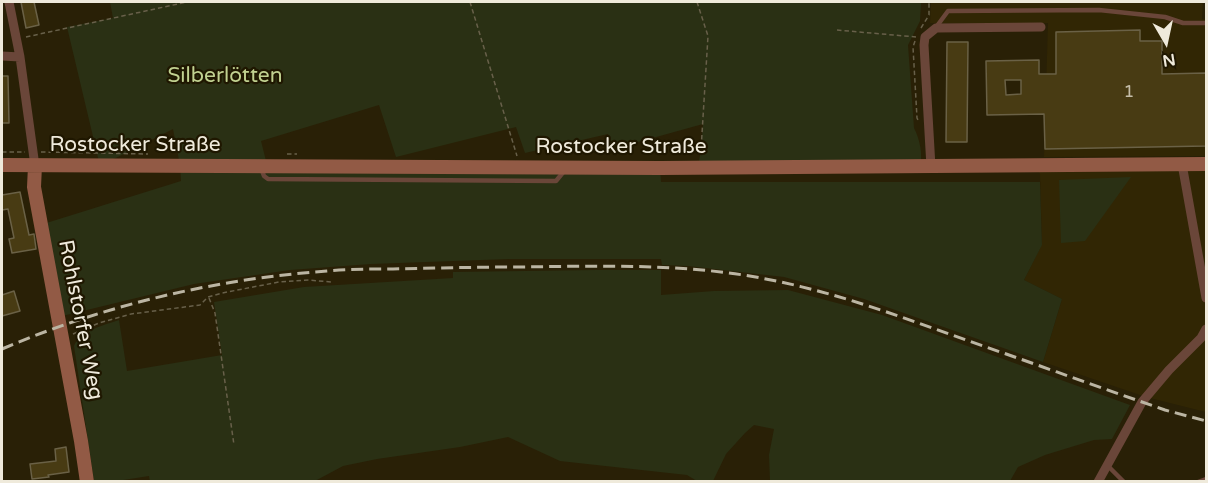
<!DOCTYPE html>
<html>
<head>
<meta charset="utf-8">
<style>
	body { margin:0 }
	#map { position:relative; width:1208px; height:483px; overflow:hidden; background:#292006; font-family:"Varela Round",sans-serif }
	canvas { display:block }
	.frame { position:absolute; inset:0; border:3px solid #efeadb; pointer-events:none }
	.north { position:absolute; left:1136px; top:12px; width:60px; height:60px; -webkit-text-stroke:4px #1f1700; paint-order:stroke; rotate:171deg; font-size:16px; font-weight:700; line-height:24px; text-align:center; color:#efeadb }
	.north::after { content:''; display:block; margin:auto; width:21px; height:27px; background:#efeadb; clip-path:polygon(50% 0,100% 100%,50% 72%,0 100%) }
</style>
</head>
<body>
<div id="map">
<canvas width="1208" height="483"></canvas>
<div class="frame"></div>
<div class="north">N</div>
</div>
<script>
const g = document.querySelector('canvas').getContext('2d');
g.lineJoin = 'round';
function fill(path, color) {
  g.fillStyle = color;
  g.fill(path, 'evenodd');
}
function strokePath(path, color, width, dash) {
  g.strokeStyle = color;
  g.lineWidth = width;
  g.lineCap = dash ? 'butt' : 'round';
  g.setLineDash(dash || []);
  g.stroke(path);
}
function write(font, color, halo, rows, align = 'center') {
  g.font = font + ' "Varela Round",sans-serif';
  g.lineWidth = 4.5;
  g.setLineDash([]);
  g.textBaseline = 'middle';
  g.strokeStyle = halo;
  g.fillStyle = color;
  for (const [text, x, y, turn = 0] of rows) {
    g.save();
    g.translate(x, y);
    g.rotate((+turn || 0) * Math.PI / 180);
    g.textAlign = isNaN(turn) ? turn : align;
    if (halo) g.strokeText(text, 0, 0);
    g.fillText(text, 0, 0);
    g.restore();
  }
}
fill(new Path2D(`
	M931,2H1203L1202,19L1206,20V156L1044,157L1048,23H930Z
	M1206,164V412L1146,397L1043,362L1062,299L1024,280L1042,244L1040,174L1036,166Z`), '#312604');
fill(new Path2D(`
	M110,2H921L920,21L908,45L914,128C920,140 923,154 920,167L698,168L701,149L703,124L613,149L608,134L525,153L516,127L396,157L379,105L261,141L267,165L660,168L661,182H1040L1042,245L1024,280L1062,299L1043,362L864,299L784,277L688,266L662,265L661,259H509L371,264L290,270L194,284L58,317L40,225L181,181L180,165L173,129L100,166L67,27L113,18Z
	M1131,177L1085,241L1061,243L1059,180Z
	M595,270H661V295L714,291L788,290L882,315L1130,405L1112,439L1094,440L1045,455L1018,467L1010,481H770L769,455L774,429L754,425L745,433L726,454L713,481H697L687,475L560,461L508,437L460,447L377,459L343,466L315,481L150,482L149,476L117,481H94L74,346C80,331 104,325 119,320L127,371L222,355L214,302L304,287L453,278V272Z`), '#2a3014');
const building = new Path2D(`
	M21,2H34L39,25L26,28Z
	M1140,30V41H1162V74L1206,73V146L1045,149L1044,114L987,115L986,61L1039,60V74H1056V32ZM1005,80H1021V94L1006,95Z
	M947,42H968L967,142H946Z
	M2,76H8L9,123H2Z
	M20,192L29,235L34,234L36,249L12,253L9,239L14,238L8,209L2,210V195Z
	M14,291L20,311L2,316V295Z
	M66,447L69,472L48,475L49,477L32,479L30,464L56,461L55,449Z`);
fill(building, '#483b13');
strokePath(building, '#6a6146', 1.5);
strokePath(new Path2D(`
	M470,2L517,156
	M697,2L708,36L701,150
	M921,28L929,15V2
	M837,30L916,37
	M26,37L187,2
	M915,41L913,47L917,118L919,122
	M2,152H25
	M41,152L148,154
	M287,154H297
	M209,298L215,313L234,445
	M73,334L99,323L131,314L200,305L208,297L222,293L279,282L309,280L331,282`), '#68604a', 1.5, [4.5, 3]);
strokePath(new Path2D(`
	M937,26L948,11L1099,10L1165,17L1183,23H1206
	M261,168L264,176L268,179L556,181L565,170
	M1107,465L1124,482
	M1198,482L1206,479`), '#6a4639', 4.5);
strokePath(new Path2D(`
	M9,2L20,57L35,166
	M2,56L20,57
	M1182,164L1206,298
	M931,167L924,45L925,37L936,28L1041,27
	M1098,482L1142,402L1169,370L1201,338L1206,329`), '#6a4639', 9);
strokePath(new Path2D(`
	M2,165L660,168L1206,164
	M35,166L34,187L81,441L87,482`), '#925a45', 14);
strokePath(new Path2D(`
	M2,349C105,305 215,279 327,271C349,269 371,269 393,269C435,268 477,267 520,267C603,266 689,263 771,280C832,292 891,313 949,334C1021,359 1093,385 1165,410L1206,421`), '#bbb5a3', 3, [12, 6]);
write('18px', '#c5bea9', null, [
	["1",1129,92]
]);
write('21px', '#c1d190', '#1f1700', [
	["Silberlötten",225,76]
]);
write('21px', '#efeadb', '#1f1700', [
	["Rostocker Straße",135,145],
	["Rostocker Straße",621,147],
	["Rohlstorfer Weg",80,320,79]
]);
</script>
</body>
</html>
